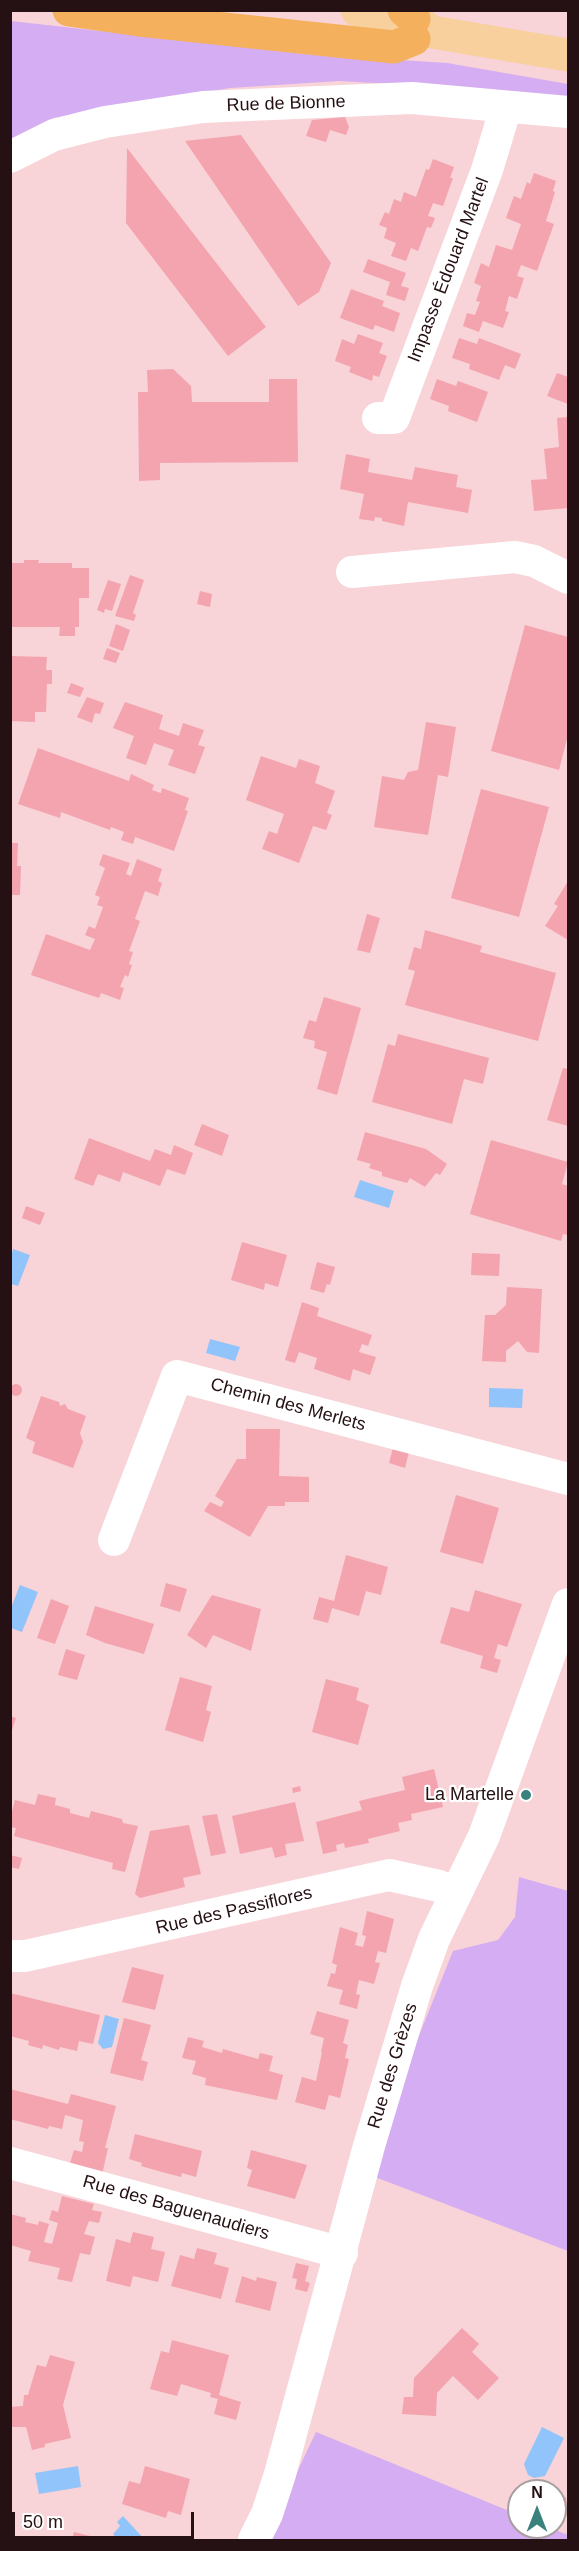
<!DOCTYPE html>
<html>
<head>
<meta charset="utf-8">
<style>
	body { margin:0 }
	#map { position:relative; width:579px; height:2551px; overflow:hidden; background:#f8d3d7; font-family:Arial,sans-serif }
	canvas { display:block }
	.frame { position:absolute; inset:0; border:12px solid #251013; pointer-events:none }
	.north { position:absolute; left:507px; top:2479px; width:60px; height:60px; box-sizing:border-box; background:#fff; border:2px solid #a89fa1; border-radius:50%; rotate:0deg; font-size:16px; font-weight:700; line-height:24px; text-align:center; color:#251013 }
	.north::after { content:''; display:block; margin:auto; width:21px; height:27px; background:#39817d; clip-path:polygon(50% 0,100% 100%,50% 72%,0 100%) }
	.scale { position:absolute; left:12px; top:2512px; width:182px; height:27px; box-sizing:border-box; border:3px solid #251013; border-top:0; padding-left:8px; font-size:18px; line-height:21px; white-space:nowrap; color:#251013; -webkit-text-stroke:4px #fff; paint-order:stroke }
</style>
</head>
<body>
<div id="map">
<canvas width="579" height="2551"></canvas>
<div class="frame"></div>
<div class="north">N</div>
<div class="scale">50 m</div>
</div>
<script>
const g = document.querySelector('canvas').getContext('2d');
g.lineJoin = 'round';
function fill(path, color) {
  g.fillStyle = color;
  g.fill(path, 'evenodd');
}
function strokePath(path, color, width, dash) {
  g.strokeStyle = color;
  g.lineWidth = width;
  g.lineCap = dash ? 'butt' : 'round';
  g.setLineDash(dash || []);
  g.stroke(path);
}
function write(font, color, halo, rows, align = 'center') {
  g.font = font + ' Arial,sans-serif';
  g.lineWidth = 4.5;
  g.setLineDash([]);
  g.textBaseline = 'middle';
  g.strokeStyle = halo;
  g.fillStyle = color;
  for (const [text, x, y, turn = 0] of rows) {
    g.save();
    g.translate(x, y);
    g.rotate((+turn || 0) * Math.PI / 180);
    g.textAlign = isNaN(turn) ? turn : align;
    if (halo) g.strokeText(text, 0, 0);
    g.fillText(text, 0, 0);
    g.restore();
  }
}
fill(new Path2D(`
	M11,21L304,54L447,63L568,84V102L445,87L339,81L230,88L53,118L11,140Z
	M519,1877L568,1891V2251L375,2177L406,2068L453,1951L498,1940L515,1917Z
	M316,2432L519,2515V2527H548L568,2535V2540H265Z`), '#d5adf2');
fill(new Path2D(`
	M360,1180L394,1191L389,1208L354,1197Z
	M13,1249L30,1255L18,1286L11,1284V1257Z
	M210,1339L240,1347L235,1361L206,1353Z
	M489,1388L523,1389L522,1408L489,1407Z
	M20,1585L38,1592L22,1632L11,1628V1608Z
	M105,2015L119,2019L112,2047L103,2049L98,2043Z
	M542,2427L564,2438L545,2476L534,2478L528,2475L524,2464Z
	M78,2466L81,2487L39,2494L35,2473Z
	M123,2516L145,2540H118L113,2534L120,2526L117,2522Z`), '#91c4fb');
fill(new Path2D(`
	M345,117L349,127L346,135L330,130L326,142L306,136L312,120Z
	M241,135L331,263L319,292L298,306L185,141Z
	M127,148L266,327L228,356L126,223Z
	M433,159L454,167L450,178H453L443,206L433,203L428,216L435,218L431,228L427,227L418,251L411,248L406,261L391,256L396,243L384,238L387,228L379,225L385,212L389,214L394,199L401,202L404,192L416,197L426,169L429,170Z
	M534,173L556,181L553,191L555,192L546,221L554,224L537,271L521,265L517,276L524,278L517,299L509,296L505,311L509,312L503,328L483,321L479,332L463,326L467,313L475,315L480,302L476,301L481,286L474,283L481,263L489,267L496,245L512,250L521,224L506,218L514,196L521,199L527,182L530,184Z
	M368,259L406,273L401,286L409,288L405,301L386,295L390,282L363,272Z
	M351,289L384,301L382,306L400,313L394,332L375,325L373,330L340,318Z
	M358,334L383,343L379,353L387,356L379,377L373,375L372,381L349,372L351,367L335,361L342,339L354,344Z
	M459,338L477,344L479,338L521,354L515,369L505,365L499,380L469,369L470,364L452,358Z
	M173,369L191,386L192,402H269V379H297L298,462L160,463V480L139,481L138,392H148L147,370Z
	M557,373L568,377V404L547,396Z
	M437,379L456,386L458,381L488,392L477,422L448,411L449,406L430,399Z
	M568,417V508L534,511L531,480L547,479L544,449L559,447L557,418Z
	M346,454L370,459L368,472L412,480L415,467L458,475L456,487L472,490L468,513L408,502L404,526L382,521V518L375,517L374,521L359,519L364,494L340,489Z
	M24,560H39L38,563H72V568H89V598H79V627H75V636H59L60,627H10V563H24Z
	M130,575L144,580L133,613L136,615L134,621L115,616Z
	M108,580L121,584L112,611L105,609L104,613L97,610Z
	M200,591L212,594L210,607L197,604Z
	M116,624L130,630L123,651L109,646Z
	M525,625L568,637V735L559,770L491,751Z
	M107,648L120,653L116,663L103,659Z
	M10,656L47,657L46,670H52V684H47L46,712H35V722L10,721Z
	M71,683L84,688L80,697L67,693Z
	M87,697L104,703L100,714L95,713L92,723L77,717Z
	M125,702L163,715L159,729L179,736L183,723L204,730L198,745L205,747L195,774L168,765L174,750L154,743L146,765L126,758L134,736L113,728Z
	M426,722L456,727L448,777L438,775L428,835L374,827L382,776L404,780L408,772L418,770Z
	M38,748L129,781L131,774L154,785L152,790L161,793L162,788L189,798L185,810L188,811L174,851L135,837L133,844L121,840L124,832L111,827L110,830L61,812L60,818L18,804Z
	M261,756L296,768L299,759L320,766L315,783L335,791L327,813L332,815L326,830L313,826L299,863L262,849L269,831L277,834L284,814L246,800Z
	M481,789L549,807L519,917L451,898Z
	M10,843H18L17,866H21L20,895H10Z
	M103,854L130,863L126,874L131,876L137,859L162,869L158,881L162,883L158,896L145,891L135,919L140,921L129,951L133,952L129,964L132,965L128,977L125,975L120,987L124,988L120,1000L101,993L99,998L31,975L46,934L90,950L95,939L85,935L89,926L95,929L103,907L97,905L100,897L95,895L105,868L99,865Z
	M568,881V940L545,926L558,906L554,904Z
	M367,914L380,918L370,953L357,950Z
	M425,930L482,946L480,952L556,973L538,1041L405,1005L415,971L408,969L414,947L421,949Z
	M324,997L361,1008L337,1095L317,1089L327,1052L314,1048L315,1041L303,1038L309,1020L316,1022Z
	M398,1034L489,1058L483,1084L464,1079L452,1124L372,1102L388,1044L395,1046Z
	M563,1068L568,1069V1126L547,1120Z
	M202,1124L229,1135L222,1156L194,1145Z
	M365,1132L426,1149L447,1164L440,1175L436,1173L425,1187L410,1178L407,1183L382,1176V1172L369,1168L371,1164L357,1160Z
	M89,1138L150,1161L155,1149L171,1155L174,1145L193,1153L185,1175L167,1169L160,1186L123,1172L120,1182L98,1174L93,1186L74,1179Z
	M491,1140L568,1162L562,1184L568,1186V1235L563,1234L561,1241L470,1214Z
	M26,1206L45,1213L40,1225L22,1218Z
	M242,1242L287,1255L278,1287L265,1283L264,1290L231,1280Z
	M472,1253L500,1254L499,1276L471,1275Z
	M317,1262L335,1267L330,1285L327,1284L324,1293L310,1289Z
	M507,1287L542,1289L539,1353L527,1352L518,1341L506,1351V1362L482,1361L485,1315H495L506,1305Z
	M302,1302L319,1308L317,1316L372,1335L368,1346L362,1344L359,1352L376,1357L370,1375L353,1369L350,1381L314,1369L317,1358L299,1352L295,1363L285,1360Z
	M10 1390a6 6 0 1 1 12 0a6 6 0 1 1-12 0Z
	M41,1396L59,1402L60,1406L65,1404L68,1409L86,1416L80,1433L83,1442L73,1468L32,1453L35,1442L26,1438Z
	M246,1429H280L279,1476L309,1477V1502H285V1506H268L250,1537L204,1511L210,1502L221,1507L224,1502L215,1496L237,1459H246Z
	M394,1444L410,1448L405,1468L389,1463Z
	M456,1495L499,1508L483,1564L440,1552Z
	M346,1555L388,1567L381,1595L366,1591L359,1616L332,1608L328,1623L313,1619L319,1597L334,1601Z
	M166,1583L187,1589L180,1612L160,1606Z
	M475,1590L522,1604L507,1647L498,1644L494,1658L501,1660L497,1673L480,1668L483,1656L440,1643L451,1607L469,1612Z
	M212,1595L261,1609L251,1651L213,1635L206,1648L187,1635Z
	M51,1599L69,1606L55,1644L37,1638Z
	M95,1606L154,1624L144,1654L105,1643L86,1635Z
	M66,1649L85,1655L77,1680L58,1675Z
	M180,1677L212,1686L206,1710L211,1712L203,1742L165,1730Z
	M326,1679L359,1688L356,1700L369,1705L358,1745L312,1732Z
	M10,1716L16,1718L11,1733H10Z
	M434,1769L443,1807L411,1814L412,1820L398,1823L400,1831L368,1839L369,1843L345,1848L344,1843L336,1845L337,1851L323,1854L316,1822L362,1810L359,1801L405,1790L402,1777Z
	M300,1786L301,1791L293,1793L292,1788Z
	M526,1788L531,1790L526,1802L522,1801Z
	M38,1794L56,1798L54,1810L55,1805L70,1809V1813L89,1818L91,1811L122,1819L123,1823L138,1826L125,1872L112,1869L113,1863L14,1836L16,1828L10,1827V1819L15,1800L35,1805Z
	M295,1802L304,1841L285,1844L287,1855L282,1856L275,1858L272,1847L240,1854L232,1816Z
	M217,1814L226,1853L211,1856L202,1816Z
	M189,1825L201,1874L183,1878L185,1887L140,1898L135,1894L150,1831Z
	M10,1855L22,1858L19,1869L10,1867Z
	M367,1911L394,1919L386,1953L378,1951L375,1962L380,1963L374,1984L359,1980L356,1994L360,1995L357,2009L339,2004L343,1990L327,1986L331,1973L335,1974L337,1965L332,1963L340,1927L358,1933L355,1945L363,1947L366,1936L362,1935Z
	M132,1967L164,1975L155,2010L122,2002Z
	M10,1993L100,2015L93,2044L79,2041L77,2051L60,2047L59,2050L43,2045L42,2049L28,2045L29,2041L10,2036Z
	M317,2011L349,2020L343,2043L348,2045L345,2058L349,2059L340,2098L329,2095L325,2110L295,2102L302,2077L316,2081L322,2052H321L324,2038L310,2034Z
	M124,2018L151,2025L141,2060L148,2062L143,2081L110,2073Z
	M188,2037L204,2041L202,2047L222,2053L223,2049L258,2059L260,2053L273,2056L269,2071L283,2075L277,2100L205,2085L206,2078L192,2074L196,2061L182,2058Z
	M10,2089L68,2104L71,2094L116,2106L105,2148H108L102,2175L69,2166L74,2150L82,2152L84,2142L79,2141L83,2120L65,2115L62,2129L49,2126L48,2129L10,2119Z
	M135,2134L202,2151L196,2177L182,2173L181,2177L162,2172L141,2166L142,2163L129,2159Z
	M251,2150L307,2165L295,2199L247,2186L252,2170L247,2168Z
	M62,2196L94,2204L92,2210L102,2212L99,2223L89,2221L84,2234L95,2237L90,2255L80,2253L72,2282L57,2279L60,2268L28,2261L31,2251L10,2245V2214L26,2218L25,2222L38,2225L39,2221L49,2224L44,2242L52,2244L58,2223L49,2220L52,2210L58,2212Z
	M133,2232L154,2237L151,2249L165,2252L158,2282L133,2276L130,2287L106,2281L116,2239L130,2243Z
	M197,2248L217,2253L214,2264L229,2268L221,2299L171,2286L180,2255L194,2259Z
	M296,2263L309,2266L305,2281L310,2283L307,2292L295,2289L297,2279L292,2278Z
	M242,2276L256,2281L257,2277L277,2282L270,2311L235,2302Z
	M462,2328L479,2344L472,2352L499,2378L478,2400L453,2376L437,2393L436,2416L402,2414L404,2397H413L414,2378Z
	M172,2340L229,2355L219,2395L241,2402L236,2420L214,2414L218,2399L210,2397L211,2393L181,2384L177,2396L150,2389L161,2351L169,2353Z
	M50,2355L75,2362L63,2405L71,2438L45,2444V2447L32,2450L26,2427H10V2407L23,2406L24,2395H28L37,2365L46,2367Z
	M145,2466L190,2479L181,2515L168,2511L166,2518L122,2504L129,2481L140,2484Z
	M566,2497L568,2515L555,2521V2502Z
	M74,2532L90,2536L88,2540H72Z`), '#f3a4af');
strokePath(new Path2D(`
	M10,157L54,135L105,122L203,107L412,98L568,112
	M378,418H394L487,170L506,107
	M352,572L515,557L534,561L568,578
	M114,1540L177,1376L568,1479
	M10,1956H25L389,1875L439,1886L456,1893
	M10,2163L342,2253
	M254,2540L267,2514L280,2474L369,2146L417,1986L434,1939L484,1836L568,1604`), '#fff', 32);
strokePath(new Path2D(`
	M357,10L414,19L432,32L568,55`), '#f8d09d', 33);
strokePath(new Path2D(`
	M69,10L139,20L394,47L414,39
	M404,10L414,19`), '#f4b05c', 33);
for (const [x, y, r, color] of [
	[526,1795,6,"#39817d"]
]) {
  const dot = new Path2D();
  dot.arc(x, y, r, 0, 2 * Math.PI);
  g.fillStyle = color;
  g.fill(dot);
  strokePath(dot, '#fff', 2);
}
write('18px', '#251013', '#fff', [
	["Rue de Bionne",286,104,-2],
	["Impasse Édouard Martel",449,270,-69],
	["Chemin des Merlets",288,1405,15],
	["Rue des Passiflores",234,1911,-13],
	["Rue des Grèzes",393,2066,-73],
	["Rue des Baguenaudiers",176,2208,16]
]);
write('18px', '#251013', '#fff', [
	["La Martelle",514,1795]
], 'right');
</script>
</body>
</html>
